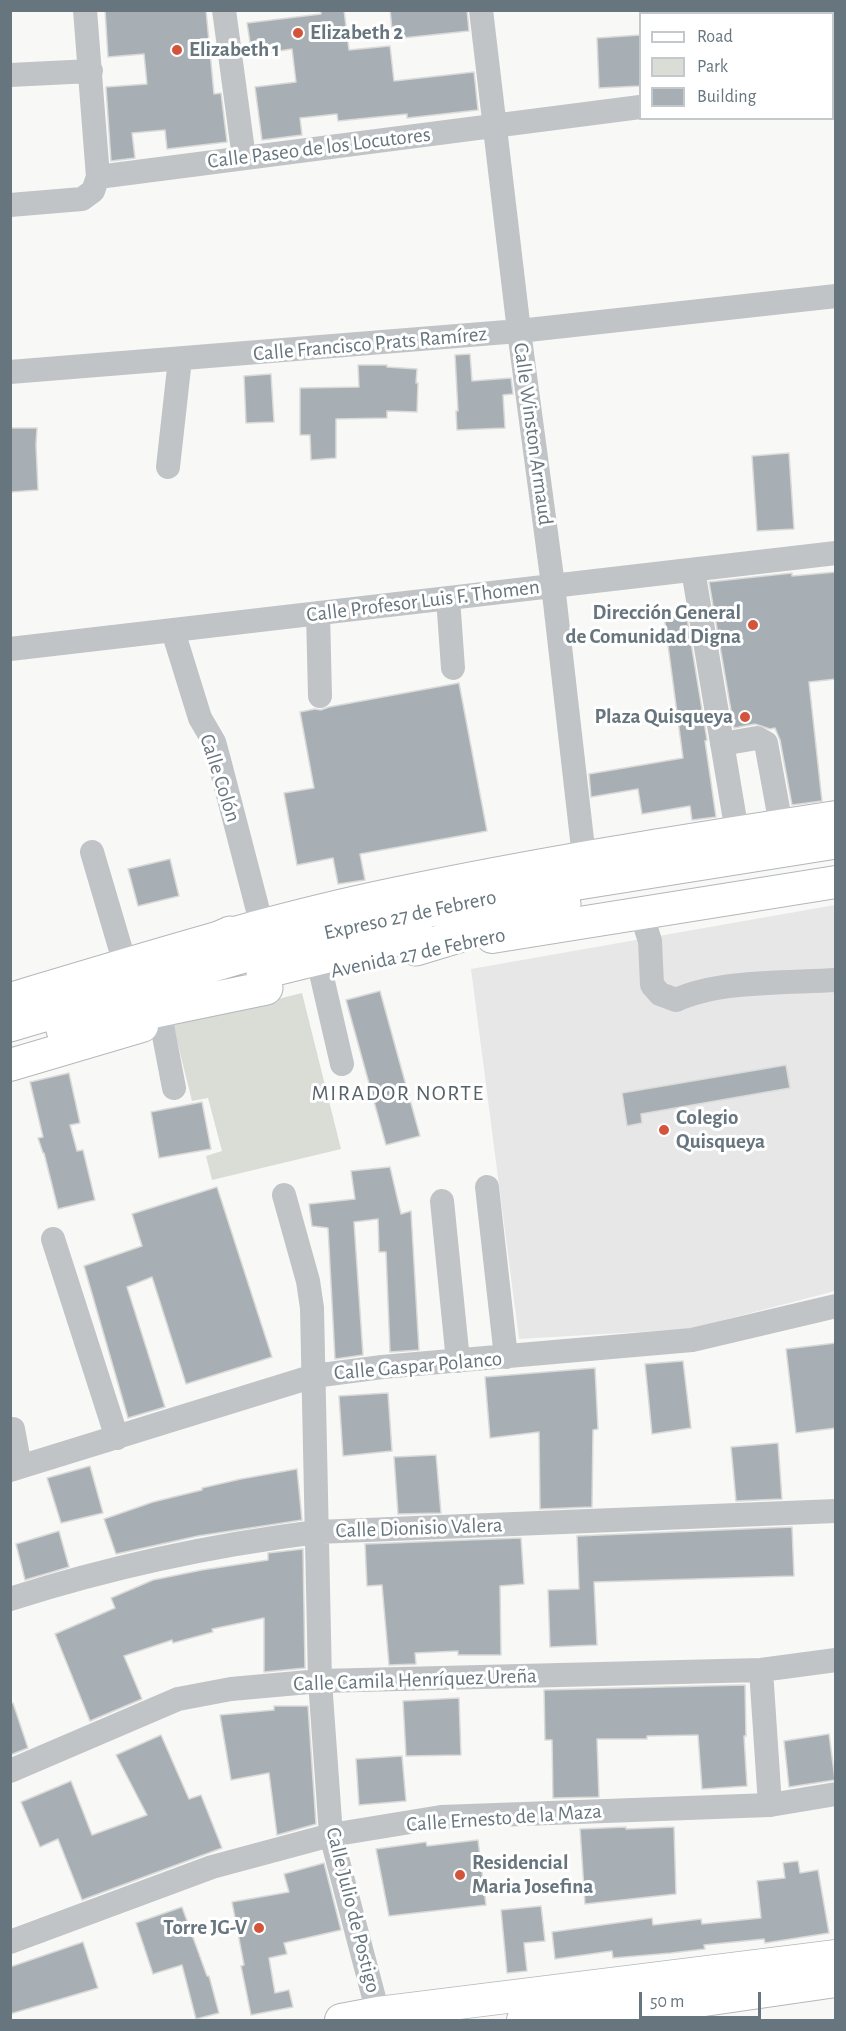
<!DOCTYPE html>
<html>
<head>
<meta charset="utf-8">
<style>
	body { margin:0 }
	#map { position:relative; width:846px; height:2031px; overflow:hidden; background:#f8f8f6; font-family:"Alegreya Sans",sans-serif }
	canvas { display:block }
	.frame { position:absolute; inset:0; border:12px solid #66757e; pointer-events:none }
	.legend { position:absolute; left:639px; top:12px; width:195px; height:108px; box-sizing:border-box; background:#fff; border:2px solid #c2c8cb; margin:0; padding:8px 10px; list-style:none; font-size:18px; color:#66757e }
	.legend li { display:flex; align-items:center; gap:12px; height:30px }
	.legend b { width:30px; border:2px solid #c2c8cb }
	.scale { position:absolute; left:639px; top:1992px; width:122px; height:27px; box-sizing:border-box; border:3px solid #66757e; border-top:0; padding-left:8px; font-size:18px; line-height:21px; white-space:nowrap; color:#66757e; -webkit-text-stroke:4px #fff; paint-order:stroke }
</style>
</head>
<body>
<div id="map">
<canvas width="846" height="2031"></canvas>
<div class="frame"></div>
<ul class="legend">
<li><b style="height:8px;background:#fff"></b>Road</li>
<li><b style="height:16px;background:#d9ddd6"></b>Park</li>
<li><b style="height:16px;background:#a8afb4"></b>Building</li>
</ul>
<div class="scale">50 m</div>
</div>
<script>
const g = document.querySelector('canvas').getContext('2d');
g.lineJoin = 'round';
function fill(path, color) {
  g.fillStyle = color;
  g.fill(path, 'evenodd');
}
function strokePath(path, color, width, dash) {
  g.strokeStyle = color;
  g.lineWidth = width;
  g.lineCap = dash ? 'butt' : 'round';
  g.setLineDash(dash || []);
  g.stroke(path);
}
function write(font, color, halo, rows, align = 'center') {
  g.font = font + ' "Alegreya Sans",sans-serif';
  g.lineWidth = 6;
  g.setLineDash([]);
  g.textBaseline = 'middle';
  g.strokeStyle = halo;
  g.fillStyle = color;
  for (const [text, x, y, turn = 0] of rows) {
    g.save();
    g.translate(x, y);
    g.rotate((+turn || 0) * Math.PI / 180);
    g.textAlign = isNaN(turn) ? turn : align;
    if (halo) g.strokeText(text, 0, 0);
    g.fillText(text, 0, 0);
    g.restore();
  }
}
fill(new Path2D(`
	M835,905V1291L689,1329L519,1339L471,969Z`), '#e6e7e6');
fill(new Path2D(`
	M302,993L341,1149L212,1180L206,1156L222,1151L208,1098L192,1101L173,1025Z`), '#d9ddd6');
const building = new Path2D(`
	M105,10H206L214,94L221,93L227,142L167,149L165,130L132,133L135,158L111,161L106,87L147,84L144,54L108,57Z
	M321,10H344L349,50L390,46L394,81L474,72L478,110L407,118V114L338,121L337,114L300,118L302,135L262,140L255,87L296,82L292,49L252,55L247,23L321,14Z
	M390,10H467L469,31L393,39Z
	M640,35V86L599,88L597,38Z
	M470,354L472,381L511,378L513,394L503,395L505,428L457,430L456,411H458L455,355Z
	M358,365H387V367L417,369L416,383H418L417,412L387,411V418L336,419V458L311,460L310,435H300V388L359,387Z
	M271,374L274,422L246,423L244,376Z
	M10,428H37L36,445L38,490L11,492Z
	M789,453L794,529L757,531L752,456Z
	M836,572V679L809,682L822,801L792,805L780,740L775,728L770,729L755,724L734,728L709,582L792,573V576Z
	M686,612L707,740L705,741L716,817L692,820L690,806L642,814L638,789L591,797L589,774L683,758L664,615Z
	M459,683L487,831L360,854L365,880L338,884L333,858L297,865L284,793L314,788L300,712L315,709L321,710L329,707Z
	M170,859L179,896L138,906L128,869Z
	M380,991L420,1136L386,1145L346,1000Z
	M786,1065L790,1088L641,1114L642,1123L627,1126L622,1093Z
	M69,1073L80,1123L70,1125L77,1151L83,1150L95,1200L58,1209L44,1153H43L38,1138L43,1137L30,1082Z
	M202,1102L211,1149L159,1158L151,1112Z
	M390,1167L401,1214L411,1211L419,1350L390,1352L386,1252H379L378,1219L354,1222L363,1355L335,1359L328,1228L312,1226L309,1204L355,1199L351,1171Z
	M217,1187L272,1357L186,1384L152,1277L127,1287L165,1407L128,1418L84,1266L142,1246L132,1214Z
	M836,1343V1428L796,1433L786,1349Z
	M683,1361L691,1428L652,1434L645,1364Z
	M595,1368L598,1429L593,1430L592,1507L540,1509L539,1432L490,1438L485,1377Z
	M388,1393L392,1451L343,1456L339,1396Z
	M778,1443L782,1499L736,1501L731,1447Z
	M436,1455L441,1513L398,1514L394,1457Z
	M90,1466L103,1513L61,1523L47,1478Z
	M297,1469L302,1520L198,1536L116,1554L104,1519L153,1502L202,1490V1488L241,1479Z
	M792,1527L794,1576L594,1582L597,1645L550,1647L548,1590L579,1589L577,1536Z
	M59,1531L69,1567L25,1580L16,1544Z
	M521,1538L524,1584L500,1586L501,1655H458V1651L415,1653L416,1664L389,1665L382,1585L367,1586L365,1544Z
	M303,1549L305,1668L264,1672V1618L212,1629L213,1632L173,1643L172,1640L124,1656L142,1699L90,1721L55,1634L115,1608L111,1598L153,1580L202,1570L268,1560V1553Z
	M745,1685L746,1736H744L747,1786L702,1789L698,1735L647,1736V1739H597L599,1797L553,1798L552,1740H545L544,1690Z
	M459,1698L461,1755L406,1756L403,1701Z
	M13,1703L28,1748L10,1755V1704Z
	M274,1706H308L316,1824L277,1835L269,1773L231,1780L220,1715L274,1710Z
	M829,1734L835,1780L789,1787L784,1741Z
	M161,1735L189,1799L201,1795L222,1848L82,1900L58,1839L40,1847L21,1802L71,1781L92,1835L147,1815L116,1755Z
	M402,1756L406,1801L359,1805L356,1759Z
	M626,1827V1829L674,1827L676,1894L585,1904L580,1829Z
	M478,1840L486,1905L389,1916L376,1849L426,1842L427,1846Z
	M798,1861L800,1873L818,1870L829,1933L765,1943L764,1939L704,1945L705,1949L671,1953L613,1958L612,1951L555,1959L552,1932L652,1918L653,1925L701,1919L702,1924L761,1918L757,1881L785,1878L783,1863Z
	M324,1863L341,1930L284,1943L287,1954L269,1958L275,1993L289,1990L293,2007L251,2015L241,1966L244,1965L232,1902L289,1892L284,1874Z
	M541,1906L545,1941L524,1943L527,1971L507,1973L501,1910Z
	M182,1907L207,1976H209L219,2013L196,2019L182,1965L153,1974L136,1923Z
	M83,1942L98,1988L10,2014V1967Z`);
fill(building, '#a8afb4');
strokePath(building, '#dadad8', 1.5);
const major = new Path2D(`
	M492,937L836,882
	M10,999C138,961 264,921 394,894C540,863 688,840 836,817
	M10,1065L142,1026
	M341,2020L378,2013L836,1956
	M523,2020L656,2007L836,1981`);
const highway = new Path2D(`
	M416,949L564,904
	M174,958L230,933
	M263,972L417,934
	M10,1025L349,925L553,887L836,842
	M63,1030L266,988`);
strokePath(major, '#b4b8bb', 34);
strokePath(highway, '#b3b7ba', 35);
strokePath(new Path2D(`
	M224,10L244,158
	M481,10L519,331L553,585L584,857
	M10,75L91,71
	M832,85L836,84
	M98,177L640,107
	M10,205L82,199L93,191L98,177L85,10
	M10,372L519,331L836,296
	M168,467L180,359
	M693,570L737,832
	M448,598L453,668
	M318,613L320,696
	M173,631L200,718L214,742L219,760L262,926
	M10,649L836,553
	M722,744L757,738L766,743L781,825
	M92,852L125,964
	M641,913L650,941L652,985L660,994L676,1000C719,980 787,983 836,980
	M321,973L342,1064
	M161,1020L174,1088
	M487,1187L506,1357
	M284,1195L308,1281L312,1308L320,1681L331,1835L378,2013
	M442,1201L458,1361
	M53,1239L117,1438
	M13,1429L20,1467
	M10,1470L314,1376L382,1367L692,1340L836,1306
	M10,1599C110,1567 213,1545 317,1532L836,1511
	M761,1670L770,1805
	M10,1771L178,1699L231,1689L320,1681L761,1670L836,1660
	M10,1942L212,1867L331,1835L441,1817L770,1805L836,1794`), '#c0c4c7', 24);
strokePath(major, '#fff', 32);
strokePath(highway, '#fff', 33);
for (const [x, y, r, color] of [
	[298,33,6,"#d3543b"],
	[177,50,6,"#d3543b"],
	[753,625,6,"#d3543b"],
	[745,717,6,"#d3543b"],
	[664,1130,6,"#d3543b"],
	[460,1875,6,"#d3543b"],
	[259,1928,6,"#d3543b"]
]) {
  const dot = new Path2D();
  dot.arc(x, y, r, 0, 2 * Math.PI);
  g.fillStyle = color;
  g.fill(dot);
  strokePath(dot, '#fff', 2);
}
write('bold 21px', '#66757e', '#fff', [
	["Elizabeth 2",310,33],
	["Elizabeth 1",189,50],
	["Dirección General",741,613,"right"],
	["de Comunidad Digna",741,637,"right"],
	["Plaza Quisqueya",733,717,"right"],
	["Colegio",676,1118],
	["Quisqueya",676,1142],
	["Residencial",472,1863],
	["Maria Josefina",472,1887],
	["Torre JG-V",247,1928,"right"]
], 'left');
write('21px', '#66757e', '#fff', [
	["Calle Paseo de los Locutores",319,148,-7],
	["Calle Francisco Prats Ramírez",370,344,-5],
	["Calle Winston Armaud",533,434,82],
	["Calle Profesor Luis F. Thomen",423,601,-7],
	["Calle Colón",220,778,72],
	["Expreso 27 de Febrero",410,915,-12],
	["Avenida 27 de Febrero",418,953,-12],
	["Calle Gaspar Polanco",418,1366,-5],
	["Calle Dionisio Valera",419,1528,-2],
	["Calle Camila Henríquez Ureña",415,1680,-2],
	["Calle Ernesto de la Maza",504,1818,-4],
	["Calle Julio de Postigo",353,1910,76]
]);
g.letterSpacing = '1.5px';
write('22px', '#57636a', '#fff', [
	["MIRADOR NORTE",398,1093]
]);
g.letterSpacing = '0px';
</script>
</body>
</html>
